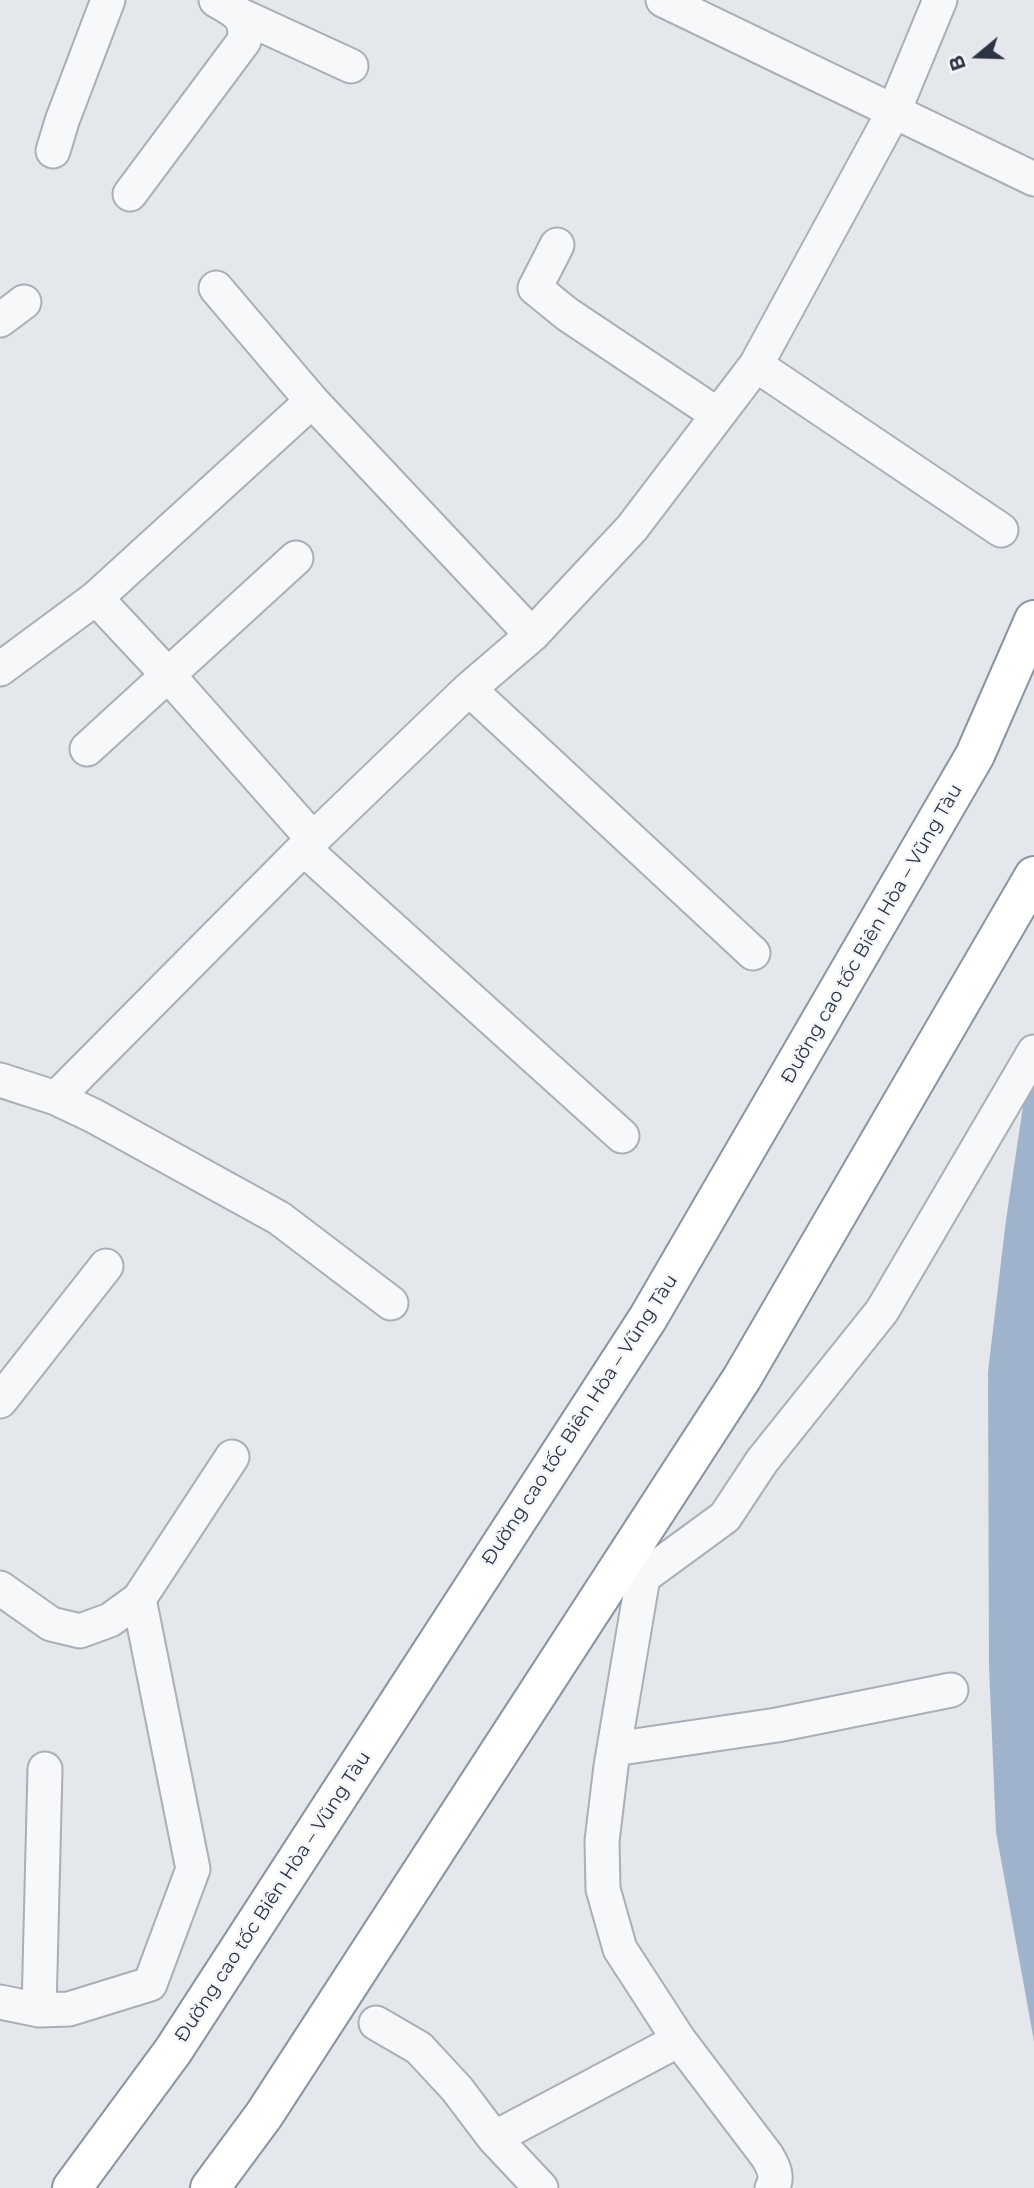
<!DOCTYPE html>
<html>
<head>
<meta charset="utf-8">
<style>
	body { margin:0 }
	#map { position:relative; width:1034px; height:2188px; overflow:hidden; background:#e4e7ec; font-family:Montserrat,sans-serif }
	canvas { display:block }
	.north { position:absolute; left:943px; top:21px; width:70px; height:70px; -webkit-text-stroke:5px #f4f6f9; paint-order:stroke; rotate:251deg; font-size:19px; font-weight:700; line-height:28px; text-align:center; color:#2b3445 }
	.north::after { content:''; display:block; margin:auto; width:24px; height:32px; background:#2b3445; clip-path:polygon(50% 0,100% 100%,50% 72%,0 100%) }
</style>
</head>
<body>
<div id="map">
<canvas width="1034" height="2188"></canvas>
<div class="north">B</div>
</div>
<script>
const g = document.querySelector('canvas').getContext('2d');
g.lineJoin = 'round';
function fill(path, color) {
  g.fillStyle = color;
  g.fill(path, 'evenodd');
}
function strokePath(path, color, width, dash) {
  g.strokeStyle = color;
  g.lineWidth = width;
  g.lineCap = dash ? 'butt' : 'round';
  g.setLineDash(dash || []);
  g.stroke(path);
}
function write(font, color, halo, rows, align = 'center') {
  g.font = font + ' Montserrat,sans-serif';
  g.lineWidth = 5;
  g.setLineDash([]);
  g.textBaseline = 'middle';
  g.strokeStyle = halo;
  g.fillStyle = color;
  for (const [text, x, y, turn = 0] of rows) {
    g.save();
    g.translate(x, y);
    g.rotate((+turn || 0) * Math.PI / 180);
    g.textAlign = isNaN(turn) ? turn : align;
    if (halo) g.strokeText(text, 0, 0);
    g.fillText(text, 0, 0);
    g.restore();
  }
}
fill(new Path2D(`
	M1034,1065V2041L996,1832L989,1666L988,1372L1006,1220L1028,1073Z`), '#9fb4cc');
const minor = new Path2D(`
	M663,0L1034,179
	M240,15L351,66
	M53,151L62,121L108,0
	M130,194L244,41C248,15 235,12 216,0
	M557,245L535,288L567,314L718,415
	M216,288L312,401L532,635
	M0,320L24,302
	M756,365L1001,530
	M96,598L168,675L313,839
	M0,669L96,598L312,401
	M469,689L753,953
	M87,749L296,558
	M304,849L622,1136
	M0,1080L56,1098L94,1116L279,1218L391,1303
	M56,1098L313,839L469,689L532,635L632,528L756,365L894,111L940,0
	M0,1401L106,1266
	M0,1588L51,1624L80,1631L110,1620L139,1599L232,1457
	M614,1749L777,1725L951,1690
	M0,2002L39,2010L69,2009L150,1984L193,1869L139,1599
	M39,2010L45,1769
	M376,2023L419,2048L457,2089L494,2138L541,2188
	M494,2138L679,2040
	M772,2188C779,2177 773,2166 767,2156L679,2040L620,1949L603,1889L602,1841L611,1766L643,1577L725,1517L762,1461L882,1311L1034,1052`);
const highway = new Path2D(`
	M72,2188L173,2051L648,1318L975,755L1034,620
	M210,2188L264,2115L742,1378L1034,876`);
strokePath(minor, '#a9aeb7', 37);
strokePath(highway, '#8b94a3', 42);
strokePath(minor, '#f7f8fa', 33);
strokePath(highway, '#fff', 38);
write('19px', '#2b3445', '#f4f6f9', [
	["Đường cao tốc Biên Hòa – Vũng Tàu",872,934,-60],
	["Đường cao tốc Biên Hòa – Vũng Tàu",580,1420,-57],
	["Đường cao tốc Biên Hòa – Vũng Tàu",273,1897,-57]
]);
</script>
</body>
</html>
